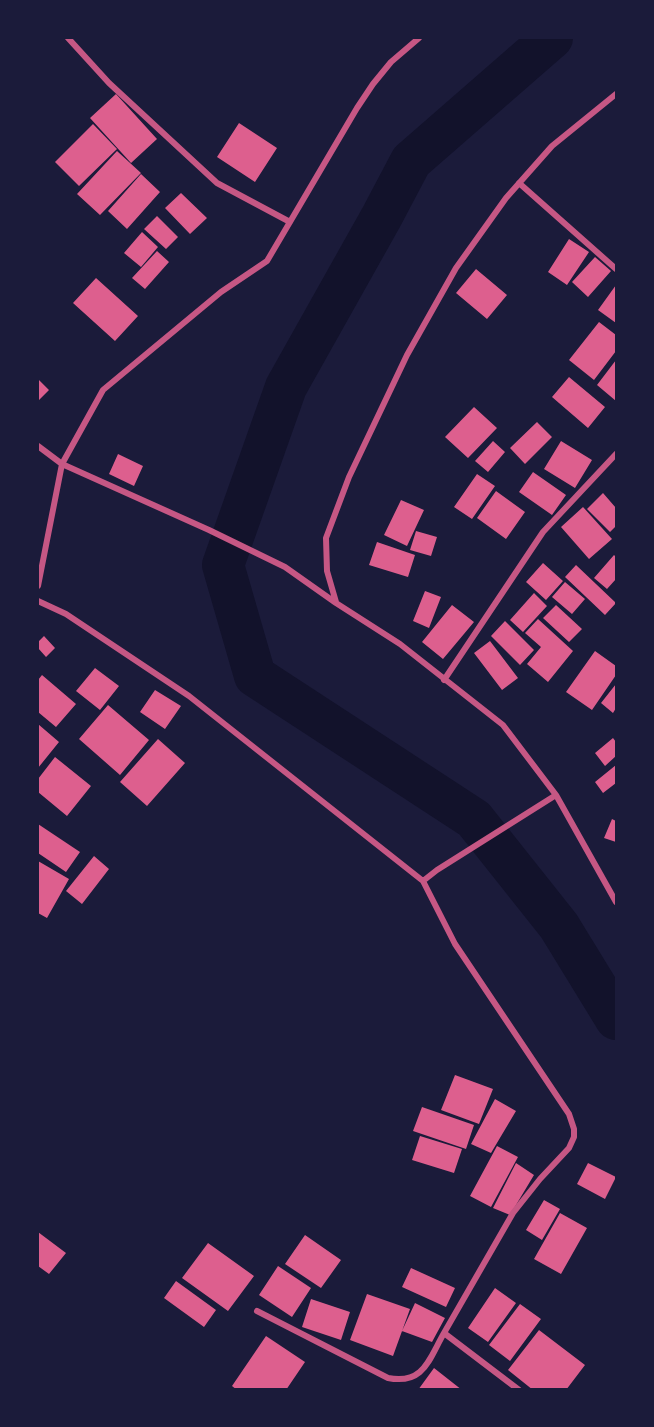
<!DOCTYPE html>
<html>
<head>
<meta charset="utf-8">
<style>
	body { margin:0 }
	#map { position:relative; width:654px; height:1427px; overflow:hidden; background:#1b1b3a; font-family:Inter,sans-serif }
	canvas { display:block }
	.frame { position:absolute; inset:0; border:39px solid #1b1b3a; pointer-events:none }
</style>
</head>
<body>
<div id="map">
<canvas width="654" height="1427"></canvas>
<div class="frame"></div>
</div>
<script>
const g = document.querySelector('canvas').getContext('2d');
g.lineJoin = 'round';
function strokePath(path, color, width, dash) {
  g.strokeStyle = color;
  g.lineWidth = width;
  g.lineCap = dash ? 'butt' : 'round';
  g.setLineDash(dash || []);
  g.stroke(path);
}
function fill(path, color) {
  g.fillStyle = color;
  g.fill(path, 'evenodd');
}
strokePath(new Path2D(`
	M552,38L411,161L382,216L286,387L223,565L255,676L474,819L559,926L616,1019`), '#12122b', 42);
fill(new Path2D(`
	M116,94L157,139L131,163L90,118Z
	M239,123L277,148L255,182L217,157Z
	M93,124L117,149L79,186L55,162Z
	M117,151L141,173L100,215L77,194Z
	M141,174L160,192L127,229L108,211Z
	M181,193L207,218L190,234L165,208Z
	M157,216L178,237L166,249L144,229Z
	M142,232L158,247L141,267L124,253Z
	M569,239L589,252L567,285L548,272Z
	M157,251L169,262L145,289L132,278Z
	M595,257L611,271L588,297L572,282Z
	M476,269L507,295L487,319L456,293Z
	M96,278L138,316L115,341L73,303Z
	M616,285V323L598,310Z
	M599,322L616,335V351L594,380L569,360Z
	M616,360V401L597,385Z
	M569,377L605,407L588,428L552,397Z
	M38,379L49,390L38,401Z
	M474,407L497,428L468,458L445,437Z
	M537,422L552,437L525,464L510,448Z
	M493,441L505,452L488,472L475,461Z
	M561,441L592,460L575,488L544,469Z
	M118,454L143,466L134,486L109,474Z
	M533,472L566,495L552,515L519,492Z
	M477,474L495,486L472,519L454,507Z
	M496,491L525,512L506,539L477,518Z
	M603,493L616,508V526L610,532L587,509Z
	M401,500L424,510L407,546L384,535Z
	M583,507L612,539L589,559L561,527Z
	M416,531L437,537L431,556L410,550Z
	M377,542L415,555L408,577L369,565Z
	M614,555L616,557V579L607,589L594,578Z
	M543,563L563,581L546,600L526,582Z
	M576,565L616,603L605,615L565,577Z
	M565,582L585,599L572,614L552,597Z
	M425,591L441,597L429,628L413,621Z
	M534,593L547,606L523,632L510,620Z
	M452,605L474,622L443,659L422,642Z
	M556,605L582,629L569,642L543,618Z
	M538,619L573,651L548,682L527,664L541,647L525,633Z
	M505,621L534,650L520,665L491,636Z
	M44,636L55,648L46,657L38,648V642Z
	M490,641L518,678L502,690L474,653Z
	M595,651L616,666V675L592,710L566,692Z
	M95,668L119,686L100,710L76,691Z
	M42,675L76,704L56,727L38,712V680Z
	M616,684V708L613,713L601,703Z
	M155,690L181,706L165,729L140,712Z
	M108,705L149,740L120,775L79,739Z
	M38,724L59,742L38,768Z
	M613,738L616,742V756L605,766L595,753Z
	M158,739L185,763L147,806L120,782Z
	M55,757L91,786L67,816L38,792V779Z
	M616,765V783L603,793L595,782Z
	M612,819L616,821V842L604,838Z
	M38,824L80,852L66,872L38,853Z
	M94,856L109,869L82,904L66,891Z
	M38,861L69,879L47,918L38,913Z
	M455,1075L493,1089L479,1124L441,1110Z
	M495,1099L516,1111L491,1153L471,1144Z
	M422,1107L474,1125L466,1149L413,1131Z
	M420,1136L462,1149L454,1173L412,1160Z
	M497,1146L518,1157L491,1207L470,1196Z
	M516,1163L534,1175L510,1215L493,1208Z
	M588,1163L616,1177L605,1199L577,1184Z
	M544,1200L560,1209L542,1240L526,1230Z
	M560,1213L587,1228L561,1274L534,1259Z
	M38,1232L66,1253L49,1274L38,1266Z
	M305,1235L341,1260L321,1288L285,1264Z
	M208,1243L254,1276L228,1311L182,1278Z
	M278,1266L311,1288L292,1317L259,1295Z
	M411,1268L455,1288L446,1307L402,1287Z
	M176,1281L216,1310L204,1327L164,1298Z
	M495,1288L516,1303L488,1342L468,1328Z
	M367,1294L410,1309L393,1356L350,1340Z
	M311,1299L350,1312L341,1340L302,1327Z
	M415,1303L445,1318L432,1342L402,1331Z
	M520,1304L541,1319L510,1361L489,1345Z
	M539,1330L585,1365L566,1390H533L508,1370Z
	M266,1336L305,1362L286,1390H237L232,1386Z
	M434,1368L462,1390H418Z`), '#dd5f8e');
strokePath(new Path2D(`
	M68,38L109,83L217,183L290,222
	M519,183L616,269
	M38,446L62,464L103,390L221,292L267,261L357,108L373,84L391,62L419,38
	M38,586L62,464L209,530L285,567L336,603L400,644L503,725L556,795L616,902
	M38,601L66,614L189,696L423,881
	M336,602L327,571L326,538L349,477L407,355L456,268L506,198L552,146L616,94
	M444,680L543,532L616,454
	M257,1311L388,1378C424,1385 429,1359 444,1333L519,1390
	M444,1333L513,1213L540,1179L569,1148L574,1137V1129L569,1114L455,944L423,881L437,870L556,795`), '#c65784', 6);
</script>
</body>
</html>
